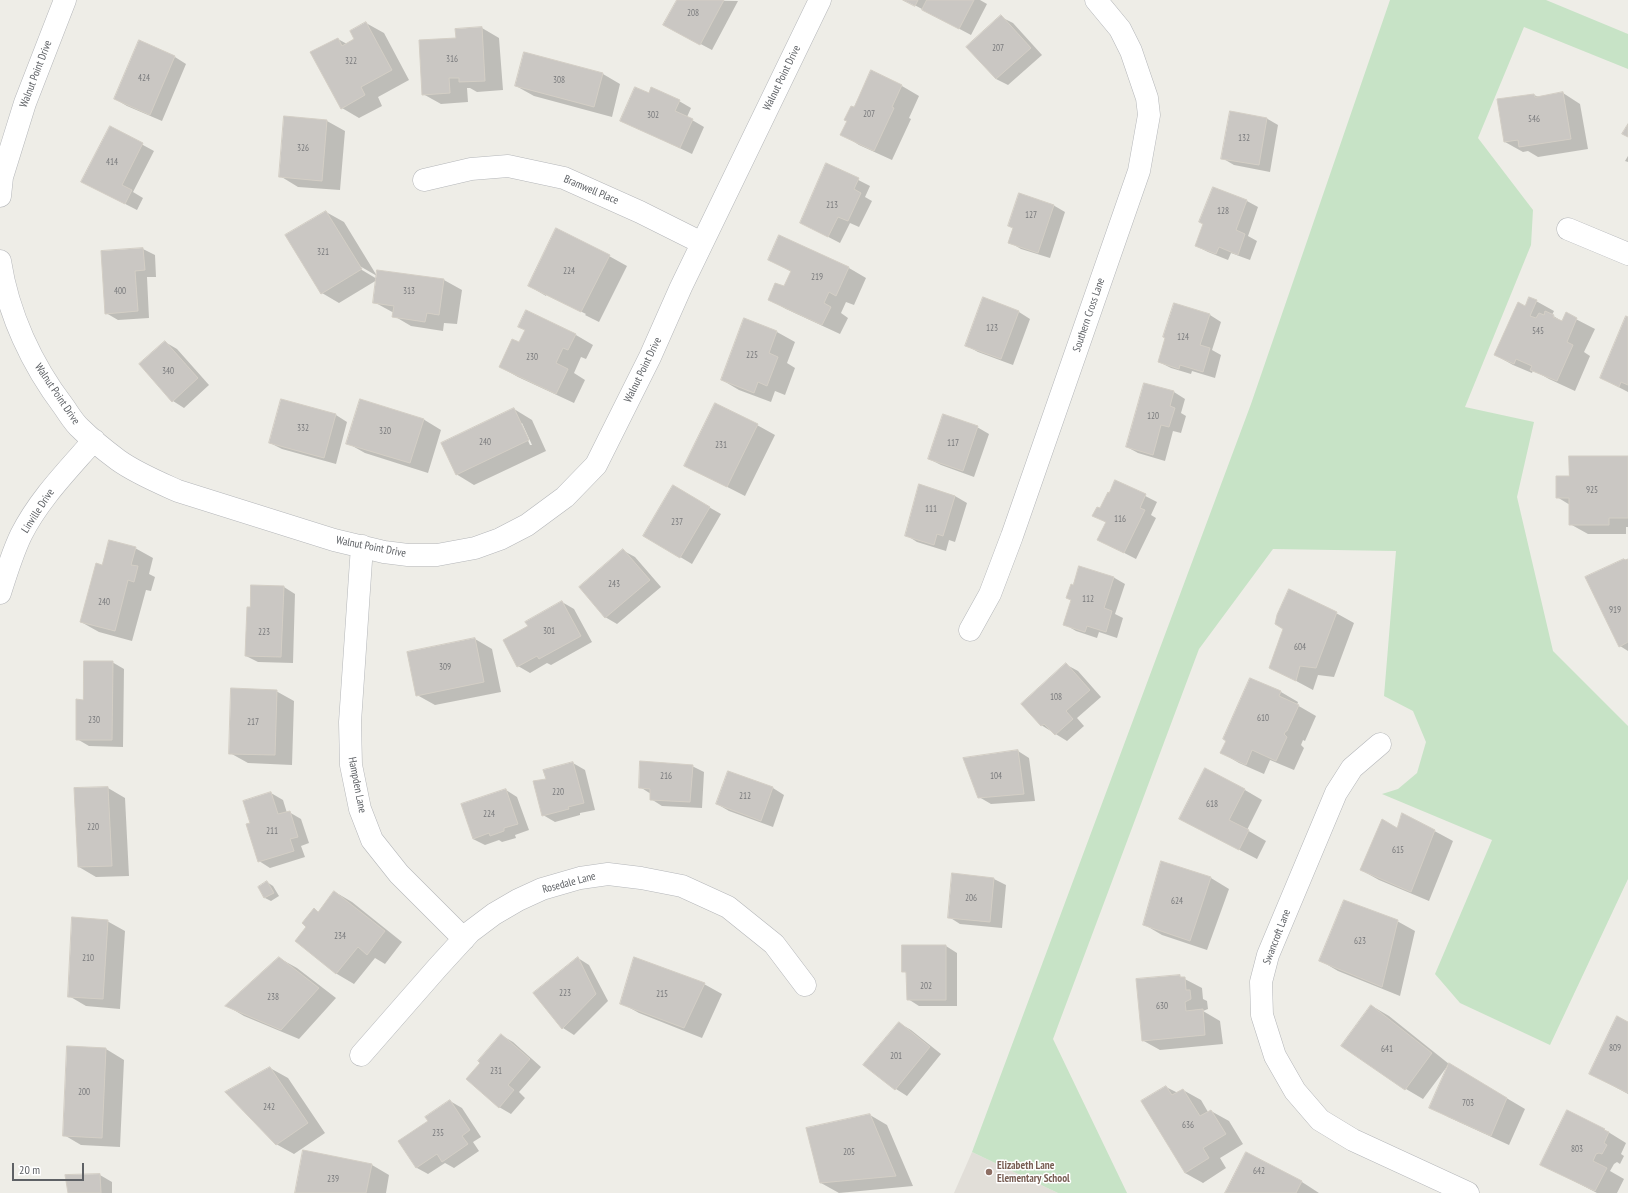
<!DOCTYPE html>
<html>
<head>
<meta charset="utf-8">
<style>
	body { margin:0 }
	#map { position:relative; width:1628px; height:1193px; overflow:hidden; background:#eeede7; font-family:"PT Sans Narrow",sans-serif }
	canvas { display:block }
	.scale { position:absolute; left:12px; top:1163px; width:72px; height:18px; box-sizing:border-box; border:2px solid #5e6165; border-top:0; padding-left:5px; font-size:12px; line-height:14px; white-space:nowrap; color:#5e6165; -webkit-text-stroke:3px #fff; paint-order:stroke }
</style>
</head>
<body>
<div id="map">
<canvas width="1628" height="1193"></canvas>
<div class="scale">20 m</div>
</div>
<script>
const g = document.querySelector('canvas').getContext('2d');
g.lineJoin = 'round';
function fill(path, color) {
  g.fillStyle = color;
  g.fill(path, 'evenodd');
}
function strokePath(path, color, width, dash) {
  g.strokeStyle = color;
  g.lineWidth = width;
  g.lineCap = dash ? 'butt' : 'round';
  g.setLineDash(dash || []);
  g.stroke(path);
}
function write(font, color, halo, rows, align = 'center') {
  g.font = font + ' "PT Sans Narrow",sans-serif';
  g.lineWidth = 3;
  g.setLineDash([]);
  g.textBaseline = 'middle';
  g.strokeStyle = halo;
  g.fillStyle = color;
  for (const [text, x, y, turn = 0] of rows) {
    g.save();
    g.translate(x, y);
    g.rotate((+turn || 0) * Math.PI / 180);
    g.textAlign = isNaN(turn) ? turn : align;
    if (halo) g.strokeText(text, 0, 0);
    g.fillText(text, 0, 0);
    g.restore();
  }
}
fill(new Path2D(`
	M972,1152L1058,1193H954Z`), '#e1ded8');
fill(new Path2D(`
	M1390,0H1546L1628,34V69L1524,27L1478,138L1533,210L1531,245L1465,407L1534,422L1517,497L1553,651L1628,726V879L1550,1045L1460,1003L1435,974L1492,840L1382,794L1398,789L1417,773L1426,742L1413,711L1384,696L1396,551L1273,549L1199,649L1053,1039L1127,1193H1058L972,1152L1251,404Z`), '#c7e3c6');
fill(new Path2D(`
	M678,0L738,1L712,50L676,31Z
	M905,0H980L987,4L971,35Z
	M1001,17L1013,23L1042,55L1008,85L996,79Z
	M366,23L384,33L409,80L378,97L382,106L359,118L342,108L338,39L347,44L355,40L351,31Z
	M482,28L499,38L503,90L477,92L470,88H467L468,102L441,104L423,94L457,39Z
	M525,53L603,74L620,84L612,117L534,96L516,86Z
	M175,57L186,64L162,121L127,106L115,99Z
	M902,86L919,96L909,118L911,119L892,160L859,145L842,134L854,109Z
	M1563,93L1580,104L1588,149L1538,157L1528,151L1523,152L1505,142L1534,95L1539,97Z
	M679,101L691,108L687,117L704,127L692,154L621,120Z
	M285,117L327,121L345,131L340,190L298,187L280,176Z
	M1266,118L1278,125L1270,172L1234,165L1222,158Z
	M110,127L154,151L133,192L143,198L137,210L94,188Z
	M1628,156V162L1625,161Z
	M827,164L870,186L865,197L872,201L859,227L850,223L840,243L813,229Z
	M1247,201L1258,207L1248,236L1257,241L1250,260L1231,253L1228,260L1208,252L1196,246Z
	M1053,205L1065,212L1050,258L1021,249L1009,242Z
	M326,212L344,222L377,276L378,271L444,280L462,290L457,324L444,323L443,331L411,326L394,316V313L374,302L377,280L339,303L322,293ZM358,265L377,276V279L357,267Z
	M780,236L849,268L866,278L854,305L846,302L841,313L848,318L840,334L786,309L769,299L784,288L792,272L769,260Z
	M143,249L155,255L156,277H147L149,318L118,320L106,313L102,252Z
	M609,256L627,266L599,322L585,315L586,314L546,294V296L529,286Z
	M984,299L1019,312L1030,319L1013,365L978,352L967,346Z
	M1536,301L1554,311L1552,315L1563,322L1566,314L1595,329L1584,352L1590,356L1575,391L1549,379L1533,370L1532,373L1513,365L1495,355L1525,307Z
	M1210,315L1221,322L1212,350L1221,355L1215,378L1192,371L1191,374L1171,368L1159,362Z
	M1628,318V392L1601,378Z
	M745,320L777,332L795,342L787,363L795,368L785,395L775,391L771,402L739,390L722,380Z
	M576,335L593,345L586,359L581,357L574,373L585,380L574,403L518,377L500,367L520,343Z
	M165,342L177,349L209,385L184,408L173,401Z
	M1174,392L1185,399L1181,413L1186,416L1181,433L1173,431L1165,461L1138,453L1127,447Z
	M514,409L532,420L546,451L474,485L456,474ZM520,423H522L532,445H530Z
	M336,415L347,422L336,464L282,449L270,443Z
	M423,419L441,430L428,473L365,453L347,443Z
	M757,425L775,435L745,496L686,466Z
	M977,427L989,434L974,477L941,465L929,459Z
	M1628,457V527H1626V534H1588L1570,524V505L1557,497L1570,477Z
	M1116,481L1157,502L1151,515L1156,518L1136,559L1099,540L1107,523L1093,515L1100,509Z
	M919,485L955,496L967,503L955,542L949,540L946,551L917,542L906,535Z
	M674,487L721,514L692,564L645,536Z
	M135,548L153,558L149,574L155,577L151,591L146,590L132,641L99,632L81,622L103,566Z
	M624,551L635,557L661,587L617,624L605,617Z
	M1628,560V651L1620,646L1626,561Z
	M1113,577L1125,584L1115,614L1123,618L1117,638L1099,632L1097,638L1076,631L1064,624L1072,600L1074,586Z
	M284,587L295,594L293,663L258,662L246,656Z
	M562,602L574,609L592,642L551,665L547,663L530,673L518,666L529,627Z
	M1336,613L1354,623L1334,677L1318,675L1313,690L1270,667Z
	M475,639L492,649L501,692L435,705L417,695Z
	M112,662L124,669L123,747L89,746L77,739L84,701Z
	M1067,665L1078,671L1101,697L1077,718L1084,726L1067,741L1041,725Z
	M1251,679L1281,692L1298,702L1297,705L1316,716L1305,741L1303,740L1301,745L1304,748L1294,770L1270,760L1264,774L1239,763L1222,753Z
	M276,691L294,701L292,765L248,763L230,753Z
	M1018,751L1029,758L1035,801L991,804L979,797Z
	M573,763L585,770L595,810L580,813V815L555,822L543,815L547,779Z
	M692,766L704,772L702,808L662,806L651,799V794L640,787Z
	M729,772L773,788L784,795L773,827L729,811L717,804Z
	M108,788L125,798L129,876L96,877L79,867Z
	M506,790L517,797L529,830L515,835L516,838L502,842L499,840L485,845L473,839Z
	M1245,790L1262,800L1247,830L1266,841L1257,859L1180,819Z
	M271,793L283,800L287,813L289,812L301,819L309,843L301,846L305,857L270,868L259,861L251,824Z
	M1403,814L1453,841L1429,901L1379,880L1361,870L1398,829Z
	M1162,863L1211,878L1229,889L1207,950L1162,935L1145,925Z
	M953,874L994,879L1006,885L1002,928L960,924L949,917Z
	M267,882L273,886L279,896L271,901L265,898L259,887Z
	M335,892L352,902L402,942L385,964L375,958L354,984L337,974L296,941L308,927L314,910L319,912Z
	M107,921L125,931L120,1009L86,1006L69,996Z
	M1397,921L1415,931L1400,996L1338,971L1321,961Z
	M946,946L957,953V1006H919L908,999L907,973L903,971Z
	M279,958L297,968L336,998L299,1039L244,1016L227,1006Z
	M578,958L589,965L608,1001L574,1035L563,1028Z
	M1179,976L1202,988L1203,999L1207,1001L1208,1009L1203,1011L1220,1021L1223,1044L1160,1050L1142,1040Z
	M704,984L722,994L702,1038L639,1013L621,1003Z
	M1372,1006L1389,1016L1449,1064L1525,1109L1509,1145L1448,1117L1431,1107L1449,1064L1423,1099L1406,1089L1343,1046Z
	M899,1023L911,1030L941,1054L907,1096L896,1089L864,1064Z
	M1628,1023V1094L1591,1074Z
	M501,1035L513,1042L541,1067L519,1092L525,1098L511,1114L499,1107L481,1063Z
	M68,1047L106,1049L124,1060L120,1147L81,1145L64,1135Z
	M270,1068L288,1078L325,1133L294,1154L276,1144Z
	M1166,1087L1178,1093L1183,1090L1201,1100L1208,1112L1211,1111L1229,1121L1243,1144L1220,1158L1226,1168L1203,1183L1185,1173Z
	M450,1101L462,1108L481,1137L473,1142L479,1151L454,1168L445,1163L428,1174L417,1168L399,1141L429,1122Z
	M1568,1111L1605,1130L1626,1143L1621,1154L1624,1156L1620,1164L1617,1162L1614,1164L1610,1171L1624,1179L1617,1193H1597L1541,1164Z
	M870,1115L887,1125L913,1186L839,1193L821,1183Z
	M304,1151L372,1165L389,1175L386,1193H296Z
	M1246,1154L1302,1182L1319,1193H1226Z
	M100,1175L112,1182V1193H69Z`), '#0003');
const building = new Path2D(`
	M677,0H724L700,45L663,25Z
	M903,0H918L915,6Z
	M927,0H974L959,29L922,10Z
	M1001,15L1031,48L996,79L966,47Z
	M366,22L392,70L361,87L365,95L341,109L310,52L338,38L342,46L354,39L350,31Z
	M482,27L485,81L459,82V78H449L450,93L422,95L419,40L456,38L455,29Z
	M139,40L175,56L150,115L114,99Z
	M524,52L603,73L594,107L515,86Z
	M871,70L902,85L892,107L894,108L874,151L840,135L847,121L844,120L851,106L854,107Z
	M635,87L649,93L651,87L680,100L675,111L693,119L680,148L620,121Z
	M1563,92L1571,139L1519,147L1518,140L1504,142L1497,99L1534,94L1535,97Z
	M1230,111L1267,118L1259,165L1221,159Z
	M284,116L327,120L322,181L279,177Z
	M1628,124V137L1622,134Z
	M110,126L143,143L122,185L132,190L125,204L81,182Z
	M826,163L859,178L854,189L861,193L848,221L838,217L828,237L800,223Z
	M1213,187L1247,200L1236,230L1245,234L1238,255L1219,247L1216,254L1195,246L1203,224L1199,222Z
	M1019,193L1054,205L1038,253L1008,243L1013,228L1008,226Z
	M326,211L362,269L321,294L285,235Z
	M556,228L610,255L581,312L528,286Z
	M779,235L849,267L836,296L829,292L824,303L831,307L822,325L768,300L775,283L784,286L791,271L768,260Z
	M143,248L145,270L135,271L138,311L105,314L101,251Z
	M377,270L444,279L439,315L427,313L425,322L392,317L394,306L373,303Z
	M983,297L1019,311L1001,359L965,346Z
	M1529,297L1537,300L1530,316L1536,318L1539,313L1544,315L1545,311L1554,315L1553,317L1562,321L1566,312L1577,318L1567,342L1573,345L1557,381L1530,370L1532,366L1516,359L1514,364L1494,355L1518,302L1525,306Z
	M1174,303L1210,314L1200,345L1210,348L1203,372L1180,365L1179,369L1158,362L1165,338L1163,337Z
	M526,310L576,334L568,350L563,348L556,363L568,369L556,394L499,367L512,339L519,342L525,330L518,327Z
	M1626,316L1628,317V385L1621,382L1619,387L1600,378Z
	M744,318L777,331L769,353L778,357L767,386L758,382L754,393L721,380Z
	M165,341L198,378L172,402L139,364Z
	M1144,383L1174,391L1170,406L1175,408L1169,427L1161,425L1153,455L1126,447Z
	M281,399L336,414L324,458L269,443Z
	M360,399L424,419L410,463L346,444Z
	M715,403L758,424L727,487L684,466Z
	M514,408L529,440L456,475L441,443Z
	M943,414L978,426L963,471L928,459Z
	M1569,456H1628V518H1609V525H1569V498H1556V476H1569Z
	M1115,480L1146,494L1140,508L1145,510L1124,553L1097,540L1106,522L1092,516L1097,507L1100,508L1108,492L1109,493Z
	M919,484L955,496L943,536L937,534L934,545L905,536Z
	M673,485L710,507L680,558L643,536Z
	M109,540L136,547L131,565L138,566L134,582L128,580L115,631L80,622L96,563L102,565Z
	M623,549L650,580L605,618L579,587Z
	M1624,559L1625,560L1628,559V642L1619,647L1585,577Z
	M1079,566L1114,577L1104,608L1112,611L1106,632L1087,626L1085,632L1063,625L1071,600L1066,598L1071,584L1073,585Z
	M251,585L284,586L281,657L245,656L247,607H250Z
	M1289,589L1337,612L1316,668L1300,666L1296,681L1269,668L1283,629L1275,624L1277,615Z
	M562,601L581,636L539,659L537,656L517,667L503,640L528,626L525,622Z
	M475,638L484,682L416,696L407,652Z
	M84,661H113L112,740H76V699L83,700Z
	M1066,663L1090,690L1066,711L1073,719L1055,735L1044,724L1041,726L1021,704Z
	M1250,678L1281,691L1279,696L1299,705L1287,731H1286L1284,734L1287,737L1276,761L1252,750L1246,765L1220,753L1226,741L1223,739Z
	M231,688L277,690L275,755L229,754Z
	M1018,750L1024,794L978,798L963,758Z
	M640,761L693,765L690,802L650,800V789L639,788Z
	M573,762L584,803L568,807L569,809L542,816L533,781L546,779L543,770Z
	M1205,768L1245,789L1229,820L1249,830L1239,850L1179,819Z
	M728,771L773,787L761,821L716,804Z
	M108,787L112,866L78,867L74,788Z
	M506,789L518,824L504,828V831L490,836L489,833L473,839L461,804Z
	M271,792L278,814L290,811L298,837L290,839L294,851L258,862L246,824L250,823L243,801Z
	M1402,813L1435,830L1411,892L1360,870L1382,819L1397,828Z
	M1161,861L1211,877L1190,941L1143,925Z
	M952,873L994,878L990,922L948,918Z
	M267,881L274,893L264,898L258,887Z
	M334,891L385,931L367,955L358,947L336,974L295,941L306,927L302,923L314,908L318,912Z
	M1344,900L1398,920L1382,987L1319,961Z
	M72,917L108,920L103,999L68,997Z
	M902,945H946V1000H907L906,972H902Z
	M279,957L319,988L281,1030L225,1006Z
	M578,957L596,994L562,1029L533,993Z
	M634,957L705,983L684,1028L620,1004Z
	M1180,975V977H1185L1186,990H1190L1191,999L1185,1002L1186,1011L1203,1009L1205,1035L1142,1041L1136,979Z
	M1371,1005L1432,1053L1405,1090L1341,1046Z
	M1617,1016L1628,1022V1093L1589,1074Z
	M899,1022L930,1047L895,1090L863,1065Z
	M501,1034L530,1059L508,1085L514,1090L499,1108L466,1079L480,1063L478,1061Z
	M67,1046L106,1048L102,1138L63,1136Z
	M1449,1063L1507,1098L1491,1136L1429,1108Z
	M270,1067L308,1123L276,1145L225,1092Z
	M1166,1086L1172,1095L1183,1089L1200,1116L1211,1110L1226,1134L1203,1148L1209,1158L1185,1173L1141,1101Z
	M450,1100L470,1130L462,1136L468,1144L442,1162L437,1154L416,1168L398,1141L428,1121L425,1117Z
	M1567,1110L1605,1129L1604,1130L1609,1132L1604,1143L1607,1145L1602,1154L1599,1153L1596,1154L1593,1161L1607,1168L1595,1191L1540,1165Z
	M870,1114L896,1176L820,1183L806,1128Z
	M303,1150L372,1164L366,1193H295Z
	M1246,1152L1302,1181L1296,1193H1225Z
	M100,1174L101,1193H68L65,1175Z`);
fill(building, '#cac7c3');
strokePath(building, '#d3cec5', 1);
const street = new Path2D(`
	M424,180L471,169L508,166L564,178L640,212L702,243
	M0,196L2,177L25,103L65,0
	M1568,229L1628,254
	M0,261C8,314 32,365 64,407C69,414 74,423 81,429C92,440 106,451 118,460C136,473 158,482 178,491L334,540L384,552L408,555H437L475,548L500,539L527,525L565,497L596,465L650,357L681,287L820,0
	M362,546L350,722L351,765L360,809L372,840L399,874L464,939
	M0,593C6,574 12,554 21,535C39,499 68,470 94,440
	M970,630L990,594L1012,536L1139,171L1149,115L1147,98L1131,51L1120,29L1096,0
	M1380,744L1352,768L1336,793L1268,955L1261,982L1262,1015L1275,1056L1295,1091L1320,1120L1353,1140L1468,1193
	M361,1055L438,967L470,932L494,914L518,900L542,889L580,878L608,874L641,878L682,886L728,907L774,944L805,985`);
strokePath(street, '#b4b6b9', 23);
strokePath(street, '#fff', 22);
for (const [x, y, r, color] of [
	[989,1172,4,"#8d6e63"]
]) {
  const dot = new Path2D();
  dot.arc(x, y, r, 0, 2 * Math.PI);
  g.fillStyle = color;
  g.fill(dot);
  strokePath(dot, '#fff', 1.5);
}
write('9px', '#797a7c', null, [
	["208",693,13],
	["207",998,48],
	["316",452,59],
	["322",351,61],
	["424",144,78],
	["308",559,80],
	["207",869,114],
	["302",653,115],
	["546",1534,119],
	["132",1244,138],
	["326",303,148],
	["414",112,162],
	["213",832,205],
	["128",1223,211],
	["127",1031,215],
	["321",323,252],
	["224",569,271],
	["219",817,277],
	["400",120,291],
	["313",409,291],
	["123",992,328],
	["545",1538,331],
	["124",1183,337],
	["225",752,355],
	["230",532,357],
	["340",168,371],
	["120",1153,416],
	["332",303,428],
	["320",385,431],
	["240",485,442],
	["117",953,443],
	["231",721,445],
	["925",1592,490],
	["111",931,509],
	["116",1120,519],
	["237",677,522],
	["243",614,584],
	["112",1088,599],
	["240",104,602],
	["919",1615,610],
	["301",549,631],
	["223",264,632],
	["604",1300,647],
	["309",445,667],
	["108",1056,697],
	["610",1263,718],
	["230",94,720],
	["217",253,722],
	["216",666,776],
	["104",996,776],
	["220",558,792],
	["212",745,796],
	["618",1212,804],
	["224",489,814],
	["220",93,827],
	["211",272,831],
	["615",1398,850],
	["206",971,898],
	["624",1177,901],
	["234",340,936],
	["623",1360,941],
	["210",88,958],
	["202",926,986],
	["223",565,993],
	["215",662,994],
	["238",273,997],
	["630",1162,1006],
	["809",1615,1048],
	["641",1387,1049],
	["201",896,1056],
	["231",496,1071],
	["200",84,1092],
	["703",1468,1103],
	["242",269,1107],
	["636",1188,1125],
	["235",438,1133],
	["803",1577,1149],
	["205",849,1152],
	["642",1259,1171],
	["239",333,1179]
]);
write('11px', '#5e6165', '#fff', [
	["Walnut Point Drive",36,74,-69],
	["Walnut Point Drive",782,78,-64],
	["Bramwell Place",591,190,23],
	["Southern Cross Lane",1089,315,-71],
	["Walnut Point Drive",643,370,-64],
	["Walnut Point Drive",57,394,56],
	["Linville Drive",38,511,-57],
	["Walnut Point Drive",371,547,11],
	["Hampden Lane",357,785,79],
	["Rosedale Lane",569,883,-15],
	["Swancroft Lane",1277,937,-69]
]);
write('bold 11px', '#785e54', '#fff', [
	["Elizabeth Lane",997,1166],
	["Elementary School",997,1179]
], 'left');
</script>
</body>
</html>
